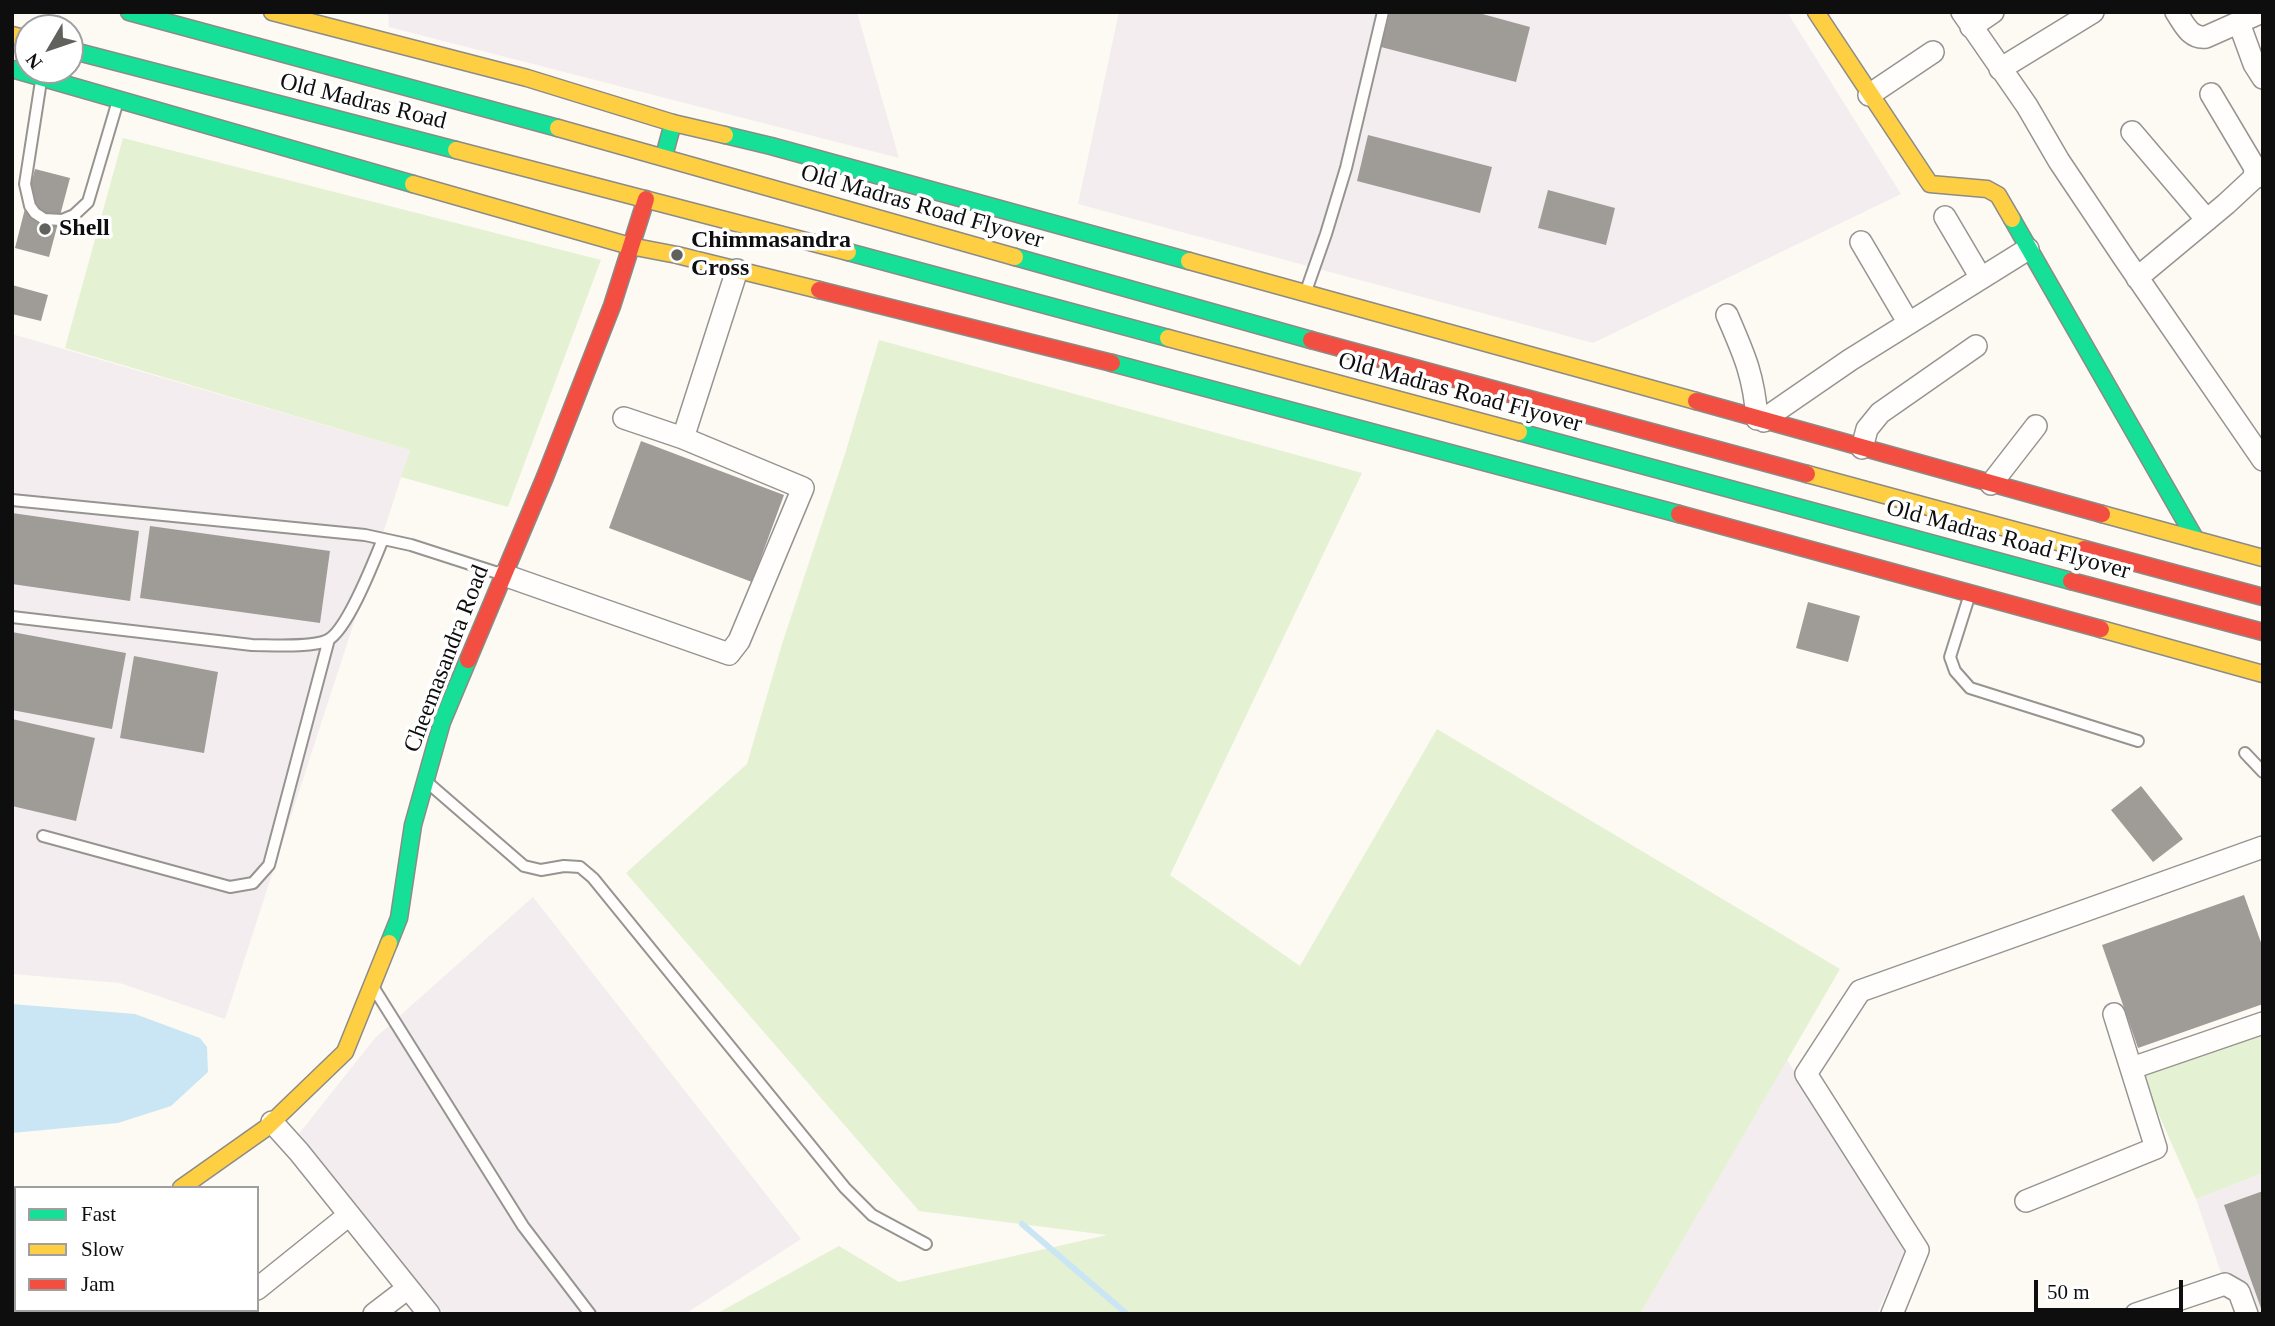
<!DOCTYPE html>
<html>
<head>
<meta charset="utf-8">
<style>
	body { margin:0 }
	#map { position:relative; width:2275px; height:1326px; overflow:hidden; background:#fcfaf2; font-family:Georgia,serif }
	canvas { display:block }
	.frame { position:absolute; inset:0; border:14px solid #0e0e0e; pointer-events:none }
	.legend { position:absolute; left:14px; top:1186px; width:245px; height:126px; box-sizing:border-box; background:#fff; border:2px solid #9f9f9f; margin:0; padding:9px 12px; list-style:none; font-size:21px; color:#0e0e0e }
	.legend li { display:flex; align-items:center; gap:14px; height:35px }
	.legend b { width:35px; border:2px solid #9f9f9f }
	.north { position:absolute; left:14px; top:14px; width:70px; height:70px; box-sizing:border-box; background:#fff; border:2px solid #9f9f9f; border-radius:50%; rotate:231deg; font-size:19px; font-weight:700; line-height:28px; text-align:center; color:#0e0e0e }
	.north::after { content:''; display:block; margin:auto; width:24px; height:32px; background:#61615e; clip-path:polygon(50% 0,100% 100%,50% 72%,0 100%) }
	.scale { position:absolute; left:2034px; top:1280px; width:149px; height:32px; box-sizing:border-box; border:4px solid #0e0e0e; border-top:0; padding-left:9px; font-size:21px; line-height:24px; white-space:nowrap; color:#0e0e0e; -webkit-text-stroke:5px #fff; paint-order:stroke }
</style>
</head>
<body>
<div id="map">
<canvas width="2275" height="1326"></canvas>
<div class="frame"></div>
<ul class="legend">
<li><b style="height:9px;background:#16e098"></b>Fast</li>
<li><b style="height:9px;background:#ffcf43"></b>Slow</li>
<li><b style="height:9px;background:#f24e42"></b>Jam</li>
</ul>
<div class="north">N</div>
<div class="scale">50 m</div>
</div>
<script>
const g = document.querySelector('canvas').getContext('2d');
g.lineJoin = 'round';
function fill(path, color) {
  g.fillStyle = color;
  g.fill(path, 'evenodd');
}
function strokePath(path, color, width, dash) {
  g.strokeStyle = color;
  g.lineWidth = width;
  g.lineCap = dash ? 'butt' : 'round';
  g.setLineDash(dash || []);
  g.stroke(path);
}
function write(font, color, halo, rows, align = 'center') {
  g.font = font + ' Georgia,serif';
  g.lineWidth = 7;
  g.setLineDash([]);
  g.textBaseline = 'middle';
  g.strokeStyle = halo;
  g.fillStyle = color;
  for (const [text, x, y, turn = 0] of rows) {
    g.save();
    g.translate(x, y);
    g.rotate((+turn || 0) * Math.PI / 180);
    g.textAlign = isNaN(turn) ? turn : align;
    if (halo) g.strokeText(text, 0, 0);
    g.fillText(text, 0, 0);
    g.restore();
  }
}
fill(new Path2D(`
	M388,12H857L899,158L389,27Z
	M1119,12H1787L1901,194L1593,343L1078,204Z
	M12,334L410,450L225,1019L120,983L12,974Z
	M533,897L801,1239L685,1314H444L298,1135L375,1038Z
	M1787,1060L1906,1248L1877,1314H1640Z
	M2263,1173V1314H2235L2196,1199Z`), '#f3edef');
fill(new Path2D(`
	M123,138L601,260L508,507L401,477L410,450L65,348Z
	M879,340L1362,473L1170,875L1300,966L1437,729L1840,969L1640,1314H716L839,1246L899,1282L1107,1235L919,1211L626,873L747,764L782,644L845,454Z
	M2263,1031V1173L2196,1199L2141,1074Z`), '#e5f1d3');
fill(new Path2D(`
	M12,1004L135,1014L200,1038L207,1047L208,1072L171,1106L118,1123L12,1133Z`), '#cae6f5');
strokePath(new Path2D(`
	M1022,1224L1127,1314`), '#cae6f5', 6);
fill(new Path2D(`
	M1390,12H1475L1530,27L1516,82L1381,47Z
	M1368,135L1492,167L1480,213L1357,181Z
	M35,169L70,178L49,257L15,248Z
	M1548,190L1615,208L1606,245L1538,228Z
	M12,285L48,295L41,321L12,314Z
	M641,441L784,495L752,582L609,528Z
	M12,513L139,531L130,601L12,584Z
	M150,526L330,551L320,623L140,598Z
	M1808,602L1860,616L1848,662L1796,648Z
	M12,632L126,653L112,729L12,710Z
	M134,656L218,672L204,753L120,738Z
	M12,719L95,738L76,821L12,806Z
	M2141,786L2183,839L2153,862L2111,810Z
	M2244,895L2263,948V1004L2138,1048L2102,945Z
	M2263,1191V1311H2262L2224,1205Z`), '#9f9c98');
const lane = new Path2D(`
	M41,81L25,184L30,206L35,213L44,219L62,220L74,215L88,202L117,104
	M1306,291L1326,234L1346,168L1383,12
	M12,500L365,535L411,545L501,574
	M1969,597L1950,657L1955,671L1970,688L2138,741
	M12,617L252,645C270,645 313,648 328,640C348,629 374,561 383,539
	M2245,753L2263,772
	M427,782L524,866L541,870L564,866L580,867L593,878L845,1188L872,1215L926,1244
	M43,836L230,887L253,883L269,865L329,639
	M375,990L523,1226L590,1314`);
const street = new Path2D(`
	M1962,12L2027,106L2059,161L2124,258L2263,460
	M2176,12C2184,24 2190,39 2206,37L2262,12
	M2239,23L2254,64L2263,78
	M1971,27L1993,12
	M2000,69L2093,12
	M2211,94L2255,168L2254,178
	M1869,95L1933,52
	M2132,132L2207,220
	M1945,217L1981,278
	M1861,242L1908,322
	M2137,278L2226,204L2254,178L2263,175
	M1727,315C1744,354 1754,376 1757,419
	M624,418L683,438
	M1764,421L1773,413L1850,360L2028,249
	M1862,448L1867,429L1880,413L1976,346
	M1991,484L2036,426
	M504,575L729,654L739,641L803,488L683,438L737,270
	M2132,1068L2263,1023
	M272,1122L299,1152L429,1314
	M2026,1201L2156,1148L2114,1014
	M257,1289L349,1215
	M374,1314L408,1288
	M1892,1314L1918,1250L1806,1074L1860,991L2263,847
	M2136,1314L2225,1284L2239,1292L2247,1314`);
const fast = new Path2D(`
	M129,12L558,128
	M70,50L456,150
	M12,69L413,184
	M725,135L771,146L1189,261
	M664,156L673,123
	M2012,219L2196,540
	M848,252L1168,338
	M1015,257L1311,340
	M1112,363L1679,514
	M1519,432L2071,581
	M389,943L399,918L413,825L442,722L468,660
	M35,1314L38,1310`);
const slow = new Path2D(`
	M272,12L527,78L673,123L725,135
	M1816,12L1930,184L1987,189L1998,195L2012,219
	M12,35L28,39
	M558,128L1015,257
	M456,150L848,252
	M413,184L630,246L677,255L819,290
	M1189,261L1696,401
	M1168,338L1519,432
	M1807,474L2084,549
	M2102,514L2263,558
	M2101,629L2263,674
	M181,1188L266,1128L345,1052L389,943`);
const jam = new Path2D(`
	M819,290L1112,363
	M1311,340L1807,474
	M1696,401L2102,514
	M1679,514L2101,629
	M2084,549L2263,597
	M2071,581L2263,632
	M468,660L545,477L612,306L646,199`);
strokePath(lane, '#959491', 14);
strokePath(street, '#959491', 24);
strokePath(fast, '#8c8b87', 19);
strokePath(slow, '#8c8b87', 19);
strokePath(jam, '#8c8b87', 19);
strokePath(lane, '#fffefd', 10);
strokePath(street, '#fffefd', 21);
strokePath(fast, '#16e098', 16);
strokePath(slow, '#ffcf43', 16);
strokePath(jam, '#f24e42', 16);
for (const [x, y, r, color] of [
	[45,229,7,"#61615e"],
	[677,255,7,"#61615e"]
]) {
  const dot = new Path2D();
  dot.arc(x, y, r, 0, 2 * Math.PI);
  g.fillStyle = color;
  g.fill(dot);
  strokePath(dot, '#fff', 2.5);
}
write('24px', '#0e0e0e', '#fff', [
	["Old Madras Road",363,102,14],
	["Old Madras Road Flyover",922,207,16],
	["Old Madras Road Flyover",1460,393,15],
	["Old Madras Road Flyover",2008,540,15],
	["Cheemasandra Road",447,659,-69]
]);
write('bold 24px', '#0e0e0e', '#fff', [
	["Shell",59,229],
	["Chimmasandra",691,241],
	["Cross",691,269]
], 'left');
</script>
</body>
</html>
